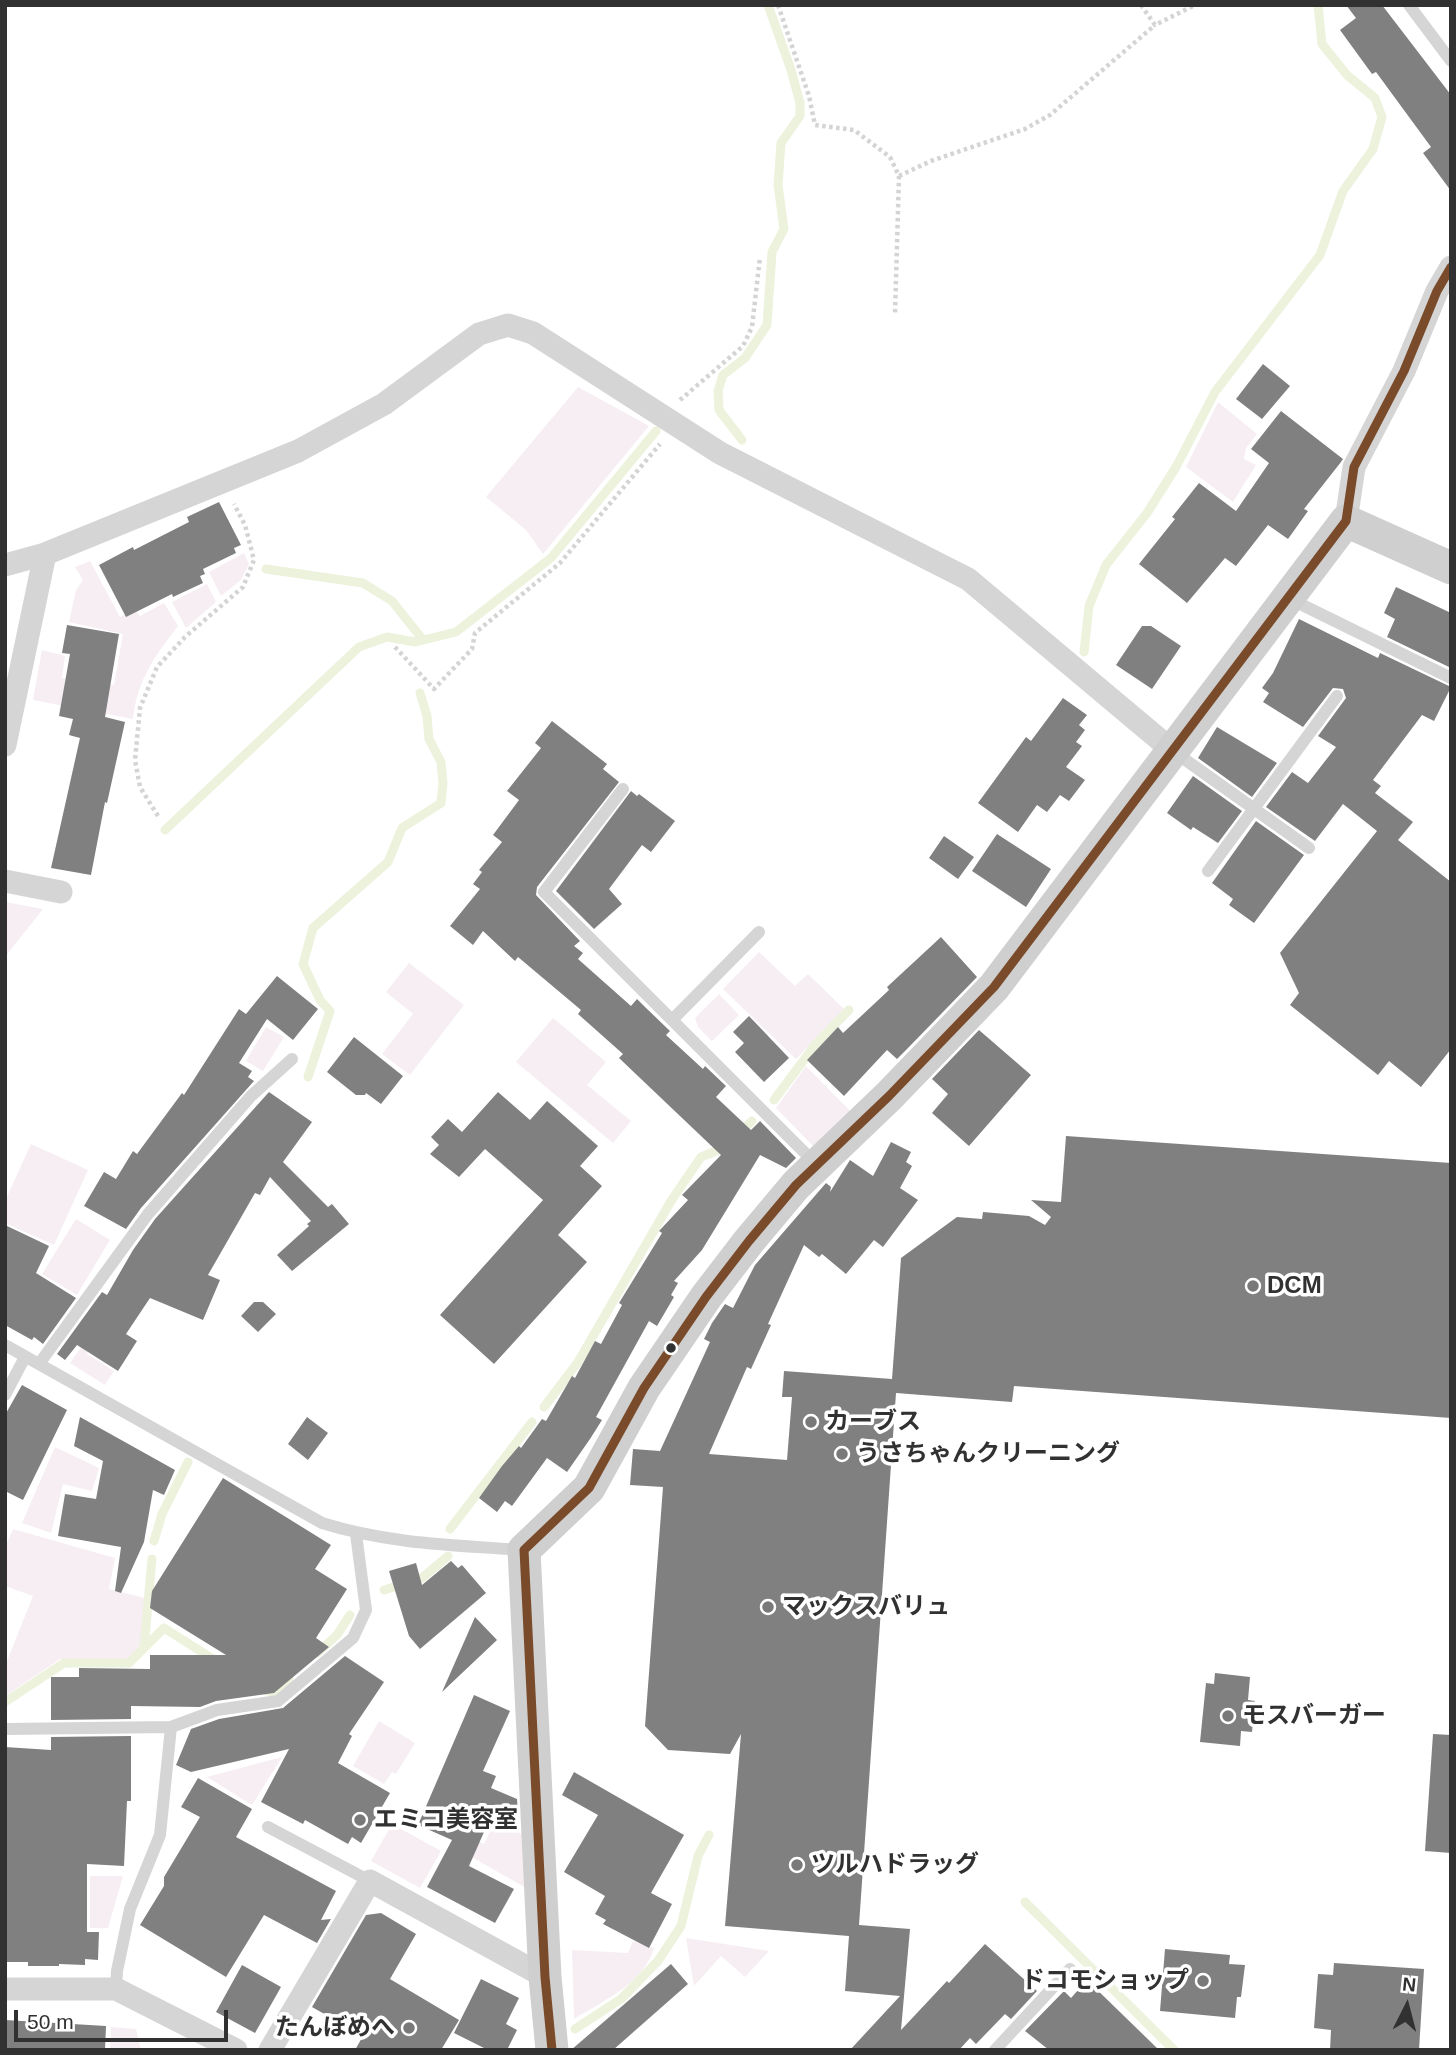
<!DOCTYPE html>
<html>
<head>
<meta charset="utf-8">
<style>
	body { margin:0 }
	#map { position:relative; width:1456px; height:2055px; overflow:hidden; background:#fff; font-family:Helvetica,sans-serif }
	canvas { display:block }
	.frame { position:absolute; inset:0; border:7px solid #313131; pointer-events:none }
	.north { position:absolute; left:1372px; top:1971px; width:70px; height:70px; -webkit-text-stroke:5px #fff; paint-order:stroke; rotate:6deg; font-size:19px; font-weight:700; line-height:28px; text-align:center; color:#313131 }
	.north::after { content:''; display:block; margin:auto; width:24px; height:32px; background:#313131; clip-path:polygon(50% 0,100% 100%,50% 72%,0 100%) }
	.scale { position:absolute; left:14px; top:2010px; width:214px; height:32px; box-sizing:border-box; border:4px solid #313131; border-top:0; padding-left:9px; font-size:21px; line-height:24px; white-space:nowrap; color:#313131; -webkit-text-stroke:5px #fff; paint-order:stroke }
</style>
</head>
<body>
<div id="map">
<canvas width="1456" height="2055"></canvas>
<div class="frame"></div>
<div class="north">N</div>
<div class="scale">50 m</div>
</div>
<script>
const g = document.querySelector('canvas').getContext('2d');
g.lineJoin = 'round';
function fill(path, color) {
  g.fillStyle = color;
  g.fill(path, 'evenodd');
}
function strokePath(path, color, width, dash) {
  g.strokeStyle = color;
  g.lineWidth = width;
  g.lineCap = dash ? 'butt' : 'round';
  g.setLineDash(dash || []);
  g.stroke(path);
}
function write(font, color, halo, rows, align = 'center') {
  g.font = font + ' Helvetica,"Noto Sans JP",sans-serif';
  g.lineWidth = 7;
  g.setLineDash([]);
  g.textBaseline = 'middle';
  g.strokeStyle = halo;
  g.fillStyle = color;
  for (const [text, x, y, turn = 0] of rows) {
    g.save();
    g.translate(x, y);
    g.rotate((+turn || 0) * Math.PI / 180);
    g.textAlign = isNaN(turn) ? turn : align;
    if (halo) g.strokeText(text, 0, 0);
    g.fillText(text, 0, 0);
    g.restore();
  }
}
fill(new Path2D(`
	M578,387L649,426L543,554L526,530L486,497Z
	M1218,402L1257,434L1246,448L1244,459L1256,465L1233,502L1186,467Z
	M244,553L249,564L241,580L221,596L209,572Z
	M90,561L120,617L134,609L140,616L164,603L178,626C155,656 137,680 133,719L33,700L42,650L65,656L62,678L114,685L123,634L69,622L76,590L83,580L75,567Z
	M207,584L216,602L186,628L172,602Z
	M5,902L43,909L5,957Z
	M759,952L795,986L808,974L844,1009L796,1059L723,989Z
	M409,963L464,1005L410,1075L382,1054L413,1014L386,992Z
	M719,994L739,1015L712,1041L698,1027L695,1018Z
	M553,1018L606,1062L587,1085L631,1121L613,1143L516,1062Z
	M266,1027L284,1037L263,1071L246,1061Z
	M806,1066L850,1111L814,1147L776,1108Z
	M31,1144L88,1170L54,1245L5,1223V1201Z
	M76,1219L110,1240L77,1295L42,1274Z
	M82,1346L89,1350L87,1354L114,1371L105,1385L70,1363Z
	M55,1447L99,1468L92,1491L63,1484L51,1533L22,1523Z
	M13,1529L115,1558L109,1589L145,1598L142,1648L129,1659L93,1661L60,1659L5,1696V1666L33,1596L5,1586V1548Z
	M379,1721L415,1743L396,1774L392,1772L384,1784L353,1766Z
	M282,1757L252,1805L207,1777Z
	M494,1823L522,1834L528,1889L468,1855L476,1840L484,1844Z
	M392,1824L441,1851L420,1888L371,1861Z
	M90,1876H123L108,1928H90Z
	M686,1938L769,1951L745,1977L721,1956L694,1986Z
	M633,1941L654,1948C644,1983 603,2001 574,2019L572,1950L628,1953Z
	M111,2027L136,2029L141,2050H110Z`), '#f6eef3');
strokePath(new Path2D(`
	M742,440L719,410L718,391L723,375L745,358L767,325L772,252L784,229L778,185L781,143L800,116V103L791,70L768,5
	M266,569L363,583L392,601L423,640
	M1084,652L1089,606L1106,565L1147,513L1176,467L1215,392L1320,255L1343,191L1373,149L1382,117L1375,98L1347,75L1322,44L1318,5
	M165,830L359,647L387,637L415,642L456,632L551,558L656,431
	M308,1077L330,1011L320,1000L303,964L313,928L388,862L402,828L441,803L443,783L441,762L429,739L427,716L420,693
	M774,1100L815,1045L849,1010
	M738,1134L752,1121
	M544,1407L578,1362L671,1201L701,1157L726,1147
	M450,1529L532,1422
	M154,1541L162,1514L188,1462
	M384,1590L422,1578L448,1556
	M144,1648L152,1559
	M317,1653L337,1635L350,1615
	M264,1690L275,1693L289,1679
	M5,1702L64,1663H129L164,1628L216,1661
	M1025,1902L1174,2050
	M575,2029L621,1999L658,1961L681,1926L698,1856L709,1835`), '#ecf2dc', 9);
fill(new Path2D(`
	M1346,5H1382L1451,95V191L1423,153L1431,147L1376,72L1372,74L1340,30L1356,18Z
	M1263,364L1290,386L1262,419L1236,399Z
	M1281,411L1343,459L1341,462L1304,509L1308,511L1288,539L1268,525L1236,566L1225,558L1187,603L1139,564L1175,519L1172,517L1199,483L1236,511L1269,463L1251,449Z
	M219,502L241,545L234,548L236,553L203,569L205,574L200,576L203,583L173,597L172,594L126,617L99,565L133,547L134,550L189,522L187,517Z
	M1396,587L1451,613V668L1387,637L1395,619L1384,613Z
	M1299,619L1378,658L1380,653L1451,687L1434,721L1422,715L1373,780L1381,786L1375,793L1413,822L1398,840L1451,882V1049L1421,1087L1389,1061L1378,1075L1290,1005L1299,993L1280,953L1377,831L1343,804L1315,841L1266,807L1292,772L1308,783L1336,747L1318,736L1346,698L1343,689L1333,688L1303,727L1263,702L1269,693L1262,688L1273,673Z
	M67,625L119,634L105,717L125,722L107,803L105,802L91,875L51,868L80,738L69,735L73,719L59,716L70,654L62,653Z
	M1142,626H1151L1181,646L1152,689L1116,665Z
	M1063,698L1087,715L1079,725L1085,730L1076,742L1082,746L1066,767L1085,780L1069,801L1060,795L1047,812L1037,805L1018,832L978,803L1026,737L1031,741Z
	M552,721L607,764L603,769L619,782L537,887L536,895L580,941L574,946L583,953L578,959L631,1006L637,999L645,1007L670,1031L666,1035L703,1069L705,1066L726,1086L716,1097L751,1130L760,1121L796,1158L786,1168L760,1155L702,1250L674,1281L678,1283L671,1295L674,1297L657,1326L649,1321L596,1417L602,1420L590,1439L567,1472L547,1458L512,1506L505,1501L497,1512L479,1498L502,1466L519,1446L521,1448L542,1419L546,1421L572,1376L575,1378L595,1341L601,1344L622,1305L619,1303L662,1233L659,1231L688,1200L682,1195L721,1155L619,1058L623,1054L578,1014L581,1010L518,957L515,961L483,931L473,945L450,926L480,889L473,884L482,872L479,870L502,842L493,835L519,800L507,791L541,748L535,743Z
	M1217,727L1277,763L1252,797L1198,758Z
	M1193,776L1242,811L1218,843L1193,827L1191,830L1167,813Z
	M631,791L637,796L639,794L675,821L651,852L642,845L609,889L622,904L594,929L556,891Z
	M1256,821L1304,855L1254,923L1229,905L1233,899L1212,883Z
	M997,834L1051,869L1026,907L972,871Z
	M944,836L974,857L958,879L929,858Z
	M941,937L977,977L908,1048L897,1059L887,1050L844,1096L807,1060L838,1027L843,1033L889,990L887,987Z
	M277,976L318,1009L293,1040L267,1019L239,1063L252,1071L248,1077L254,1081L141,1208L126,1229L84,1206L104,1172L116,1179L133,1151L137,1154L182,1093L184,1095L239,1009L246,1014Z
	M749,1016L789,1058L764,1082L735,1052L744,1043L733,1032Z
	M979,1030L1031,1075L969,1146L932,1113L948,1094L932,1079Z
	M354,1037L403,1076L381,1104L366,1093L365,1095H356L327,1072Z
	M269,1092L312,1122L283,1162L328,1207L332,1204L349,1224L292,1271L277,1255L309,1226L307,1224L311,1221L270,1177L260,1195L255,1193L208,1275L220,1280L203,1320L150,1298L126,1334L137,1341L118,1371L77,1345L65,1360L57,1354L102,1292L107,1295L133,1250L155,1219Z
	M498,1092L530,1120L547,1101L598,1146L580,1166L602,1186L558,1235L587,1262L494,1364L440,1315L543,1200L485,1149L459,1177L430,1154L439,1145L431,1137L448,1119L462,1132Z
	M1066,1136L1451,1163V1418L1014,1386L1012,1402L896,1393L859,1925L910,1929L901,2030L947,1981L949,1983L985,1944L1037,1991L1011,2019L1005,2014L976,2044L970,2038L959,2050H850L900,1996L845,1991L849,1936L725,1926L741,1734L730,1754L668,1750L645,1726L663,1487L630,1485L633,1449L660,1451L710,1342L704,1339L712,1323L725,1304L733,1308L755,1265L826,1183L831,1187L830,1192L850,1160L873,1176L891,1142L911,1152L906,1162L912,1166L900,1188L918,1200L883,1247L874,1240L846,1274L822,1254L819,1257L804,1245L768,1324L771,1325L751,1369L747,1367L709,1454L787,1460L792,1397H782L784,1371L892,1379L901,1258L957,1217L982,1219L983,1212L1029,1216L1045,1225L1051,1217L1031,1200L1061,1202Z
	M5,1225L49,1246L36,1273L76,1298L43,1344L34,1337L32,1340L5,1325Z
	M254,1302H263L276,1314L258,1332L241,1316Z
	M22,1385L67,1410L23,1500L5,1491V1415Z
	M80,1417L175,1470L164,1495L153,1490L144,1542L121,1593L115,1591L121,1547L58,1536L65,1494L96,1499L103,1461L74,1446Z
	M307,1417L328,1433L308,1460L288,1444Z
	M223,1478L331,1545L315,1569L347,1589L316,1638L329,1647L274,1693L216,1701L200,1707L131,1706V1719L51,1720V1677H79V1668L150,1669V1655H226L150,1608L152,1591Z
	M451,1561L458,1568L462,1565L486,1593L420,1649L409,1636L389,1571L416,1563L422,1585Z
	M475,1617L497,1640L442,1692Z
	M345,1656L384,1682L349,1734L352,1736L338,1763L390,1793L361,1843L352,1837L348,1844L305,1820L303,1824L261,1802L289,1749L191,1772L176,1765L191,1729L219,1719L283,1708Z
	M1215,1673L1250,1677L1248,1700L1255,1701L1252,1732L1241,1731L1240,1746L1200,1742L1206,1683L1214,1684Z
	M474,1695L510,1711L483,1771L496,1776L491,1788L517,1799L518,1814L514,1823L492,1814L469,1866L514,1889L495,1923L427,1887L452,1840L418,1825Z
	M1433,1734L1451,1735V1853L1425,1851Z
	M131,1736V1801H127L124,1866L87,1864V1932H99L98,1960L85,1959V1965L59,1964V1966H28V1962H5V1747L51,1750V1737Z
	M574,1772L684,1835L651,1893L672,1904L649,1948L603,1924L606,1920L595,1914L605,1896L564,1872L598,1815L562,1795Z
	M198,1778L252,1809L236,1837L336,1891L321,1920L331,1919L317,1943L264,1915L226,1977L140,1925L164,1886V1877L200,1817L181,1807Z
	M381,1913L416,1934L390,1979L459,2020L441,2050H355L363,2036L312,2007L366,1915Z
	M1165,1949L1230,1955L1229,1964L1245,1965L1241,1997H1237L1235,2018L1160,2011Z
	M1334,1963L1424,1969L1419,2050H1330L1331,2030L1314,2028L1318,1974L1333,1975Z
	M671,1964L688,1984L613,2050H571Z
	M242,1965L281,1987L255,2033L216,2012Z
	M481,1979L519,1998L506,2024L517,2030L507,2050H488L454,2033Z
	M1087,1980L1159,2050H1049L1025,2031L1064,1991L1071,1998Z
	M5,2020L106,2026L105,2050H5Z`), '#808080');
strokePath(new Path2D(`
	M778,5L809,96L815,125L854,130L890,157L899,176L895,314
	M1141,5L1155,25L1195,5
	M899,176L931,161L1025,129L1050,115L1155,25
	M680,400L743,346L752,327L760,257
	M395,647L434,689L472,649L475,633L560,563L660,444
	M158,816L140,787L135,760L140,708L157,667L185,637L243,587L254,560L245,525L234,504`), '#d4d4d4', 4.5, [3.5, 3.5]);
strokePath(new Path2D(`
	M1409,5L1451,61
	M1288,598L1451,678
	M1173,751L1309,848
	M623,789L544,892L816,1164
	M1208,871L1337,696
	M672,1020L759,932
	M5,1345L322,1523C389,1544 453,1545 523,1550
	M39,1364L148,1214L251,1096L292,1059
	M5,1395L25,1357
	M5,1729L171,1727L217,1710L278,1701L353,1638L366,1610L356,1534
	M268,1827L370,1881
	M116,1989L117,1971L130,1909L160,1835L171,1727
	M995,2050L1070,1969`), '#d5d5d5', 12);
strokePath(new Path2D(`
	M1346,521L1354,467L1404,371L1437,291L1451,267
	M5,565L45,554L298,451L384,404L479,334L508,325L533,333L720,453L968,579L1173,751
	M5,745L45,554
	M5,881L61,892
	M5,1989H116L236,2050
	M270,2050L370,1881L545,1977`), '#d5d5d5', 23);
strokePath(new Path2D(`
	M552,2050L545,1977L524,1550L589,1488L644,1388L706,1297L749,1241L796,1185L889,1096L994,987L1346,521L1451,568`), '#cfcfcf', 33);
strokePath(new Path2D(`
	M552,2050L545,1977L524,1550L589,1488L644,1388L706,1297L749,1241L796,1185L889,1096L994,987L1346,521L1354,467L1404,371L1437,291L1451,267`), '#7a4b2a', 9);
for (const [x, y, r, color] of [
	[1253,1286,7,"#797979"],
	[671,1348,6,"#313131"],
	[811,1422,7,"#797979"],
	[842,1454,7,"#797979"],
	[768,1607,7,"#797979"],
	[1228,1716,7,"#797979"],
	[360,1820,7,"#797979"],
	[797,1865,7,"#797979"],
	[1203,1981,7,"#797979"],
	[409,2028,7,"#797979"]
]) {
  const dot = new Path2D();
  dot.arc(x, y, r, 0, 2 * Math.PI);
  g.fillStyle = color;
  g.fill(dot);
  strokePath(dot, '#fff', 2.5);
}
write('bold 24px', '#313131', '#fff', [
	["DCM",1267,1286],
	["カーブス",825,1422],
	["うさちゃんクリーニング",856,1454],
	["マックスバリュ",782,1607],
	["モスバーガー",1242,1716],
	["エミコ美容室",374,1820],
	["ツルハドラッグ",811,1865],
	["ドコモショップ",1189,1981,"right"],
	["たんぼめへ",395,2028,"right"]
], 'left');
</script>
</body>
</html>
